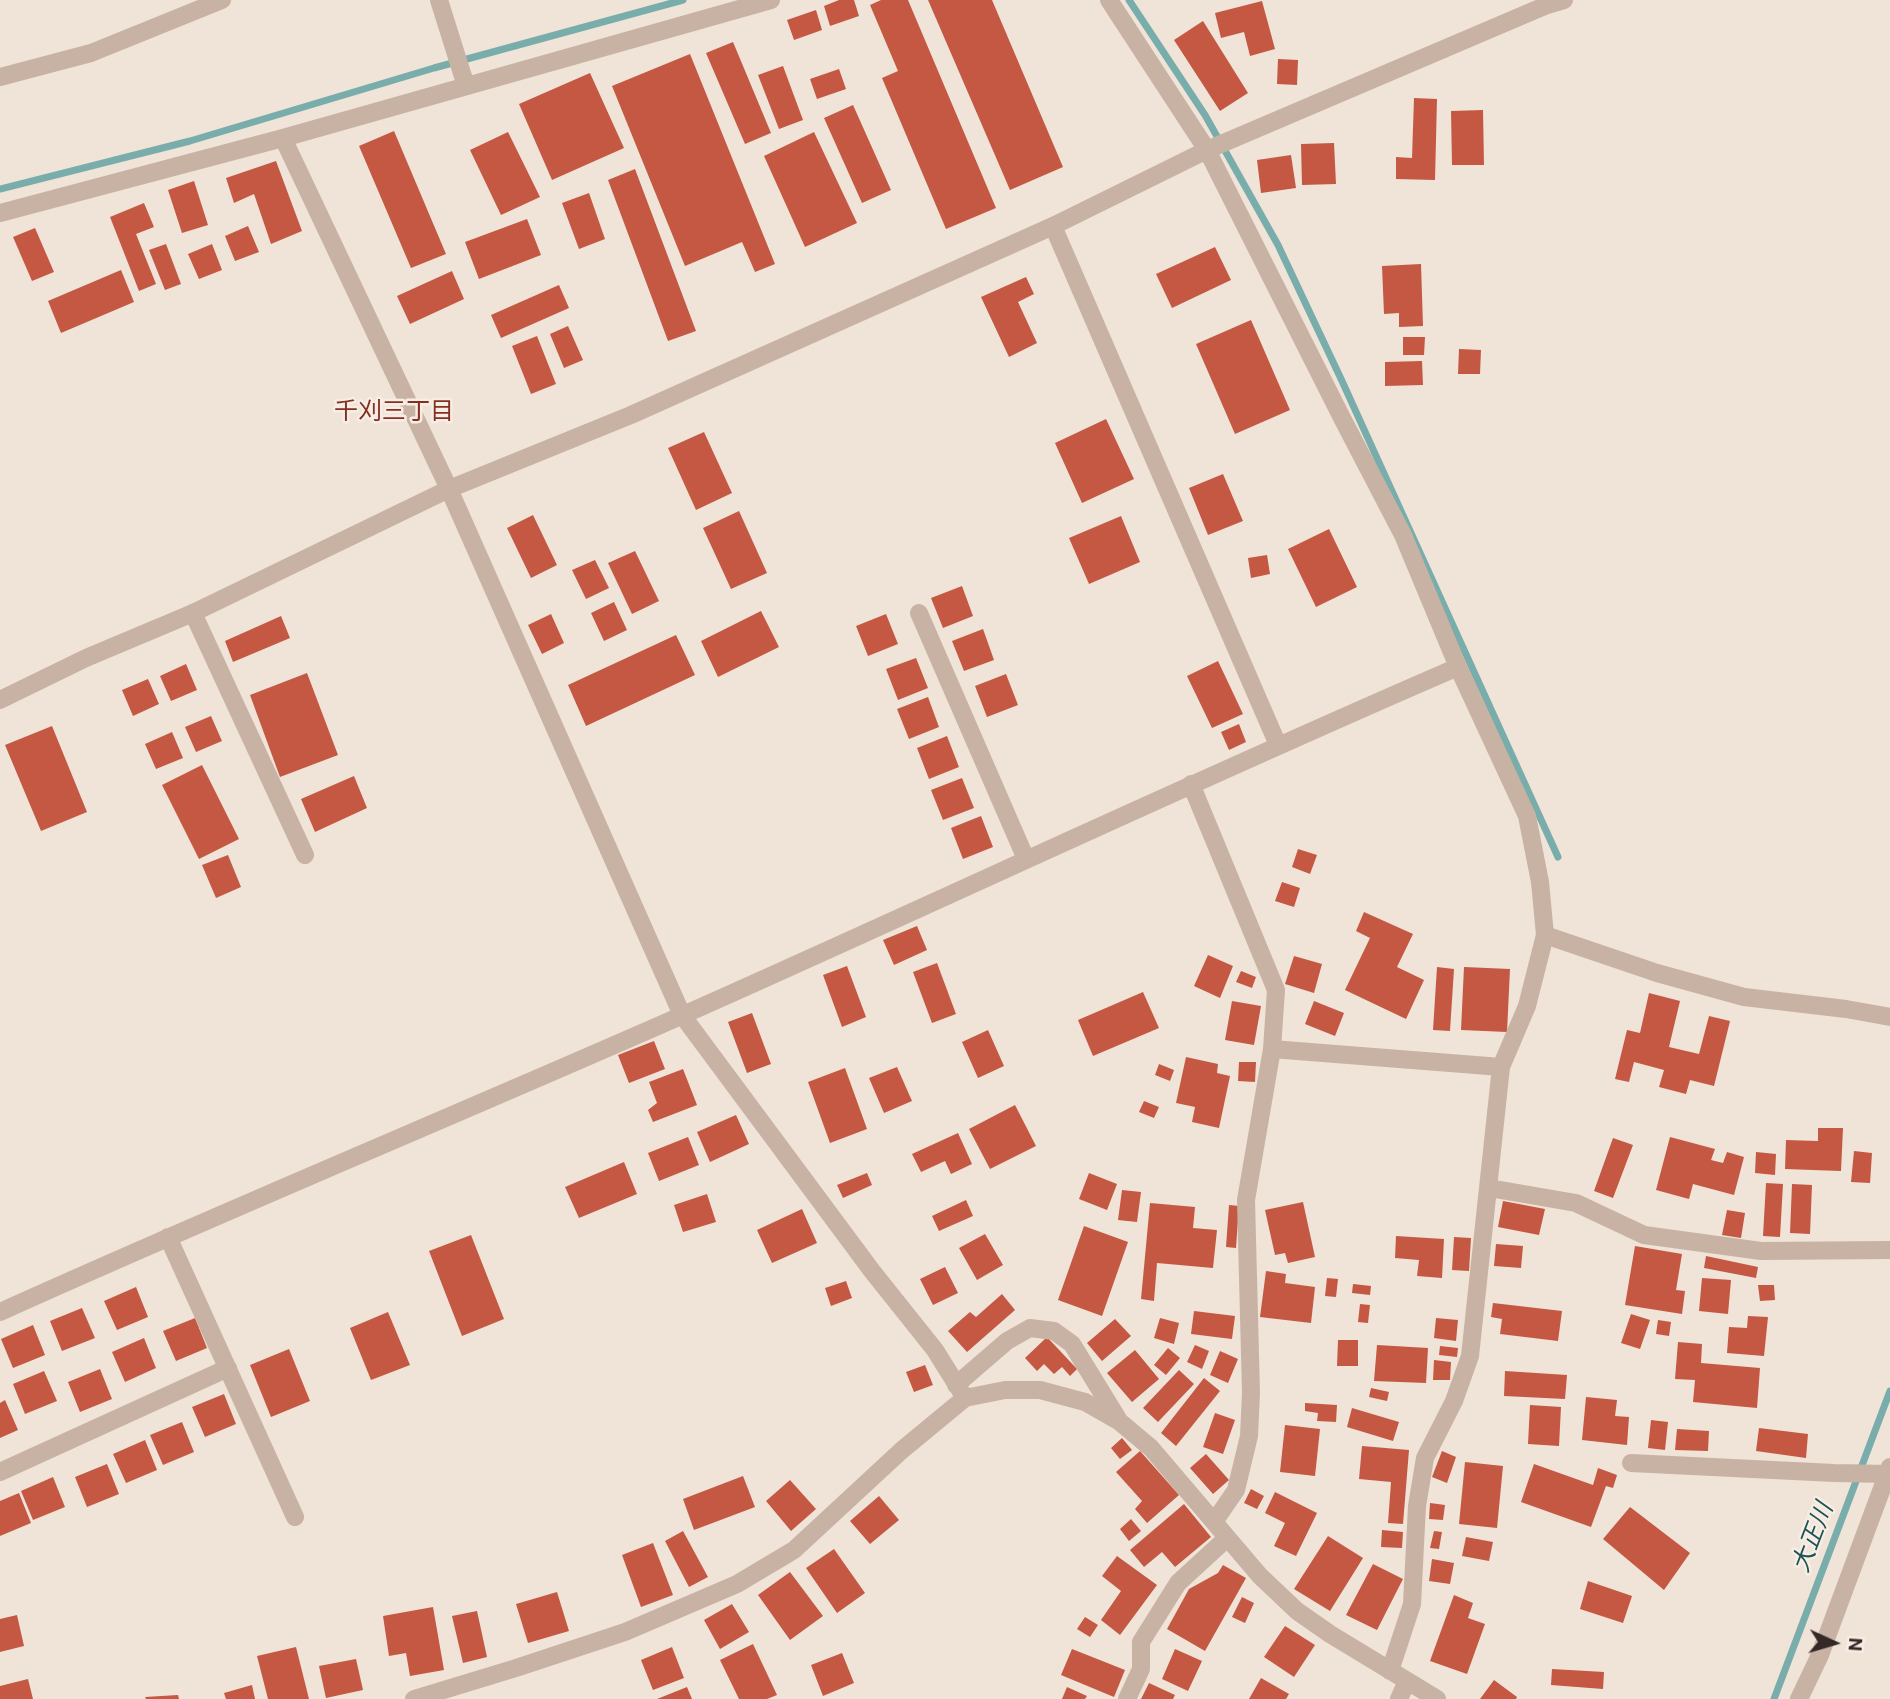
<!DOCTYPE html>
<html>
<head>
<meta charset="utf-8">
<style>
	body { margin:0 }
	#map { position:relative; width:1890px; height:1699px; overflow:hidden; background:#f0e3d8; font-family:Roboto,sans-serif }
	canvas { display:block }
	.north { position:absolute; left:1799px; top:1608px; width:70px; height:70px; -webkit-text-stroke:5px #f8ede4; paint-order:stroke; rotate:94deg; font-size:19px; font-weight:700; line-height:28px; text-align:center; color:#342926 }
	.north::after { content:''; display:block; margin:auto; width:24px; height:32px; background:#342926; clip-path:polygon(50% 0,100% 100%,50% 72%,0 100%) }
</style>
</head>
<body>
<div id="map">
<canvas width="1890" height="1699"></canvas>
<div class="north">N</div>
</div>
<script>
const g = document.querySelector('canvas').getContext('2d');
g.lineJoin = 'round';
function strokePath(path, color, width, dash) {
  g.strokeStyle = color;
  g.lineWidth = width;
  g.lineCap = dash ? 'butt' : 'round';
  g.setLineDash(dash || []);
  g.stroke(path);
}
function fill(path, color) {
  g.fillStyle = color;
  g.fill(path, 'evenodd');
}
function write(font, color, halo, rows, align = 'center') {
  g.font = font + ' Roboto,"Noto Sans JP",sans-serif';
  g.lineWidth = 5;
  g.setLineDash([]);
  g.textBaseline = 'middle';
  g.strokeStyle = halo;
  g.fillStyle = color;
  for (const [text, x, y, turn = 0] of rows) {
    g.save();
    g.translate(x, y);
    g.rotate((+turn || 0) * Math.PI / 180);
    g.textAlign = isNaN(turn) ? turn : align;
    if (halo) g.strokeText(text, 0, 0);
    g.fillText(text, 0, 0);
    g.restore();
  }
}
strokePath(new Path2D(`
	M1129,0L1205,115L1278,245L1342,381L1558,857
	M0,189L190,141L434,68L683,0
	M1774,1699L1890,1391`), '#78adab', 7);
fill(new Path2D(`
	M839,0H854L859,16L830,26L824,6Z
	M881,0H908L996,208L946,229L882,78L898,71L870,5Z
	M928,0H992L1063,167L1010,190Z
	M1262,1L1275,49L1250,56L1244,32L1221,38L1215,13Z
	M816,10L822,30L794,40L787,20Z
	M1203,21L1248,93L1220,111L1174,40Z
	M733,42L771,133L745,144L706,53Z
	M690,54L775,264L755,272L742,242L685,266L612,86Z
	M1278,59L1298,60L1297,85L1277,84Z
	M783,66L803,120L779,129L758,75Z
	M839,69L846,89L817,99L810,79Z
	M590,73L624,148L552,180L519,104Z
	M1414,98L1437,99L1435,180L1396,179V157L1412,158Z
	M853,105L891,190L862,203L824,118Z
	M1483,110L1484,165H1452L1451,111Z
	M394,131L446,254L411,268L359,146Z
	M508,132L540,197L501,215L470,150Z
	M814,132L857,223L805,247L764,156Z
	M1334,143L1336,184L1302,185L1301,144Z
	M1291,155L1296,188L1261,193L1257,160Z
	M276,161L302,231L271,244L254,194L234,203L226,178Z
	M635,169L696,331L668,341L608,180Z
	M194,181L208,225L182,233L168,190Z
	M589,193L605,239L579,249L562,203Z
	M144,203L154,227L136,234L156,284L139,291L110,217Z
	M527,219L541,255L479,279L465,242Z
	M248,226L259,252L235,261L225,236Z
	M35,228L54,272L32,281L13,237Z
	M166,244L181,284L165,290L149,250Z
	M212,244L222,270L199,279L188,254Z
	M1215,247L1231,280L1172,308L1156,274Z
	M1421,264L1423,326L1399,327V313L1384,314L1382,266Z
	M121,270L134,302L61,333L48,301Z
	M452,271L464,299L410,324L397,296Z
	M1026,277L1034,294L1018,302L1037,343L1009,357L981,297Z
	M559,285L569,308L501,338L491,315Z
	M1251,320L1290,410L1235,434L1196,344Z
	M568,326L583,360L564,368L550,334Z
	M537,336L556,384L531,394L512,346Z
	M1403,337H1425L1424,355H1403Z
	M1459,349L1481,350L1480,374H1458Z
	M1422,361L1423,385L1385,386V362Z
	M1106,419L1134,479L1082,503L1055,443Z
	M704,432L732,493L696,510L668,448Z
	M1223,474L1243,521L1208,535L1189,488Z
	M739,511L767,573L731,589L703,528Z
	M533,515L557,565L531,578L507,528Z
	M1121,516L1140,562L1089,584L1069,538Z
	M1329,529L1357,587L1316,607L1288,549Z
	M635,551L659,601L632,614L608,563Z
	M1267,555L1270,574L1251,578L1248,558Z
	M595,560L609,588L586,599L572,570Z
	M962,586L973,616L943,628L931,598Z
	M614,602L627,630L604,641L591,613Z
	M761,611L779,647L718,677L701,641Z
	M551,614L564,643L542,654L528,625Z
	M886,614L898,644L868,656L856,626Z
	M281,616L290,638L233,662L225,641Z
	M983,629L994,660L964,671L952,641Z
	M676,635L695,675L586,726L568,685Z
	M916,658L928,688L898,700L886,669Z
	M1218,661L1243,714L1212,728L1187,676Z
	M186,664L197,690L171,701L160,676Z
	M307,673L338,755L280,777L250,695Z
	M1006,674L1018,705L987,717L975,686Z
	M148,679L159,704L133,716L122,690Z
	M928,697L939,727L909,739L897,709Z
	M211,716L222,741L196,752L185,727Z
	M1239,724L1246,742L1229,750L1221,732Z
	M52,726L87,812L41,831L5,745Z
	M172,732L183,758L156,769L145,744Z
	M947,736L959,767L929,779L917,748Z
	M202,765L239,839L199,859L162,785Z
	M354,776L367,808L315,832L301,799Z
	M962,778L974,808L943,820L931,790Z
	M981,816L993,847L963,859L951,828Z
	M1298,849L1317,855L1310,874L1292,867Z
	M228,855L241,887L216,898L202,865Z
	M1282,882L1300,888L1294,907L1275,901Z
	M1364,912L1413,934L1397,967L1424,980L1406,1019L1345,990L1370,938L1356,931Z
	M917,926L927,950L894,965L883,940Z
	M1208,955L1233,966L1220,998L1194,986Z
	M1294,956L1322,964L1314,993L1285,984Z
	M937,963L956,1014L932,1023L913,972Z
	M847,966L866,1017L842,1027L823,975Z
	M1437,967L1454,969L1450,1031L1433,1030Z
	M1464,967L1510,969L1507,1032L1461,1030Z
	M1241,971L1256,977L1252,988L1236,982Z
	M1143,992L1159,1028L1093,1056L1078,1020Z
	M1649,993L1680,1001L1669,1047L1699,1054L1709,1016L1730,1021L1714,1086L1690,1080L1686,1094L1659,1087L1664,1070L1634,1062L1629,1082L1615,1079L1627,1030L1640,1033Z
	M1232,1001L1261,1006L1254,1045L1225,1040Z
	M1314,1001L1344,1013L1335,1036L1305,1024Z
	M752,1013L771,1064L747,1073L728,1022Z
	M988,1030L1004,1066L978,1078L962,1042Z
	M654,1041L665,1069L629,1083L618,1055Z
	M1186,1057L1218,1064L1217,1073L1230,1076L1219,1128L1192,1122L1195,1107L1176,1103Z
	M1239,1062H1256L1255,1082L1238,1081Z
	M1159,1064L1174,1070L1170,1081L1155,1075Z
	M897,1067L912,1101L884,1113L869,1078Z
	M845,1068L867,1129L830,1143L808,1082Z
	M683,1069L697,1105L653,1122L648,1110L657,1103L649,1082Z
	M1144,1101L1159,1107L1154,1118L1139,1112Z
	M1015,1105L1036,1146L990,1169L969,1129Z
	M736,1115L749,1144L710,1162L697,1132Z
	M1818,1128H1843L1841,1171L1785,1169L1786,1140L1818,1141Z
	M958,1133L972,1164L951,1174L945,1161L921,1172L912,1154Z
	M688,1137L699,1165L659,1181L648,1153Z
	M1670,1137L1715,1149L1711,1160L1723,1163L1727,1152L1744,1157L1734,1195L1693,1184L1689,1199L1656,1190Z
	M1613,1138L1633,1145L1613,1198L1594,1191Z
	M1854,1151L1872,1153L1870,1183L1851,1182Z
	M1756,1152L1776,1154L1775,1175L1755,1173Z
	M624,1162L637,1194L579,1218L565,1187Z
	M867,1173L872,1185L843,1198L837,1185Z
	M1089,1173L1117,1184L1107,1210L1079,1199Z
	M1766,1183L1783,1184L1780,1237L1763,1236Z
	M1792,1184L1812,1185L1810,1234L1790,1233Z
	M1122,1190L1141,1192L1137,1222L1118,1220Z
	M707,1194L716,1222L683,1232L674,1205Z
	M966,1200L973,1216L939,1231L932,1216Z
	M1503,1201L1545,1209L1539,1235L1498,1227Z
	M1303,1202L1315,1257L1288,1263L1285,1253L1275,1255L1265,1210Z
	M1150,1203L1195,1207L1193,1228L1217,1230L1213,1268L1157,1263L1154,1301L1141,1299Z
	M1229,1205L1239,1206L1236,1248L1226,1247Z
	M802,1209L817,1243L772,1263L757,1230Z
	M1727,1210L1745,1213L1741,1238L1722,1235Z
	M1084,1226L1128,1242L1102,1316L1058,1300Z
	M985,1234L1003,1265L977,1280L959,1248Z
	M471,1235L504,1319L462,1336L429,1251Z
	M1396,1236L1444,1239L1442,1278L1417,1276L1419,1260L1395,1258Z
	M1454,1237L1471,1238L1469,1271L1452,1270Z
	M1496,1244L1523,1246L1521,1268L1494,1266Z
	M1635,1246L1682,1254L1676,1290L1685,1291L1682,1314L1625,1305Z
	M1706,1256L1758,1267L1756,1278L1704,1268Z
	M945,1267L958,1293L933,1305L920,1279Z
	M1266,1271L1286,1274L1285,1283L1315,1287L1311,1323L1260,1317Z
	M1327,1278L1338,1279L1336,1297L1325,1296Z
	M1702,1278L1731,1280L1728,1314L1699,1311Z
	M846,1281L852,1298L831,1306L825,1288Z
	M1353,1284L1371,1286L1370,1295L1352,1293Z
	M1758,1285H1774L1775,1300L1760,1301Z
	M136,1287L148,1317L117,1330L104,1301Z
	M1002,1294L1015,1310L967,1352L948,1331L970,1312L976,1317Z
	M1493,1303L1562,1311L1558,1341L1500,1334L1502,1319L1491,1317Z
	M1360,1304L1370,1305L1368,1323L1358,1322Z
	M82,1308L95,1338L62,1351L50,1321Z
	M1194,1311L1235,1316L1232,1339L1191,1334Z
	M388,1312L410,1365L371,1380L350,1328Z
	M1631,1314L1650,1320L1640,1349L1621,1343Z
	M1748,1316L1768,1317L1764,1356L1727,1353L1729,1327L1747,1328Z
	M195,1318L207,1348L176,1361L163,1331Z
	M1160,1318L1179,1323L1174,1344L1154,1338Z
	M1436,1318L1458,1320L1456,1341L1434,1338Z
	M1115,1319L1131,1336L1102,1361L1087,1343Z
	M1658,1320L1671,1322L1669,1336L1656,1334Z
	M33,1325L45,1355L13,1368L1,1339Z
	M1047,1337L1077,1369L1070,1376L1062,1367L1054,1374L1044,1364L1037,1371L1025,1358Z
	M144,1338L156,1368L125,1382L112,1352Z
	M1338,1340H1358V1366H1337Z
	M1678,1342L1702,1344L1701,1363L1760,1368L1757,1408L1693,1402L1695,1380L1675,1379Z
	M1195,1345L1209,1351L1202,1369L1187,1362Z
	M1377,1345L1428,1348L1426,1383L1374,1381Z
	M1440,1346L1458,1348L1457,1357L1439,1355Z
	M1168,1348L1180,1358L1166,1375L1154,1365Z
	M289,1349L310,1401L271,1417L250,1365Z
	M1135,1350L1159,1379L1132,1402L1107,1373Z
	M1220,1351L1238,1359L1228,1383L1210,1375Z
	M1434,1360L1451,1362L1450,1380H1433Z
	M925,1365L933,1385L914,1392L906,1372Z
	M100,1369L112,1399L80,1412L68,1382Z
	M1179,1370L1194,1384L1158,1422L1143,1408Z
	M44,1371L57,1401L25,1414L13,1384Z
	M1505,1371L1567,1375L1565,1399L1504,1396Z
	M1204,1378L1220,1391L1176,1446L1161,1433Z
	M1371,1388L1389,1392L1387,1401L1369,1397Z
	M224,1394L236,1424L205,1437L192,1407Z
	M1586,1397L1617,1400L1615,1416L1629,1417L1627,1445L1582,1440Z
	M5,1400L18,1430L0,1438V1403Z
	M1305,1403L1337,1405L1336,1422L1317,1421L1318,1413L1305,1411Z
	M1530,1405L1561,1407L1559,1446L1528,1444Z
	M1352,1408L1399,1422L1393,1441L1347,1427Z
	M1215,1413L1235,1420L1223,1454L1203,1447Z
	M1651,1420L1668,1422L1665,1450L1648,1448Z
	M182,1422L194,1452L163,1465L150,1435Z
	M1285,1425L1320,1429L1315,1476L1280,1472Z
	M1759,1428L1808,1434L1806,1458L1756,1451Z
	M1677,1429L1709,1431L1708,1451L1675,1450Z
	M1122,1438L1132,1450L1120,1459L1111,1448Z
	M145,1440L157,1470L126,1483L113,1454Z
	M1362,1446L1409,1450L1403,1524L1388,1523L1391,1482L1359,1479Z
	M1140,1451L1179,1495L1147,1523L1135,1509L1142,1501L1116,1472Z
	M1442,1451L1456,1457L1447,1483L1432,1477Z
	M1206,1454L1229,1480L1213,1494L1190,1468Z
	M1465,1462L1503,1466L1497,1528L1459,1524Z
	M107,1464L119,1494L87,1507L75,1477Z
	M1534,1464L1593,1485L1598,1468L1617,1475L1613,1488L1606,1486L1591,1527L1521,1502Z
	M743,1476L755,1507L694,1530L683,1499Z
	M53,1477L65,1507L33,1520L21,1491Z
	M790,1480L816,1509L791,1531L766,1501Z
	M1251,1489L1264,1496L1257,1509L1244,1503Z
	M1275,1492L1317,1513L1296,1556L1274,1546L1285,1523L1265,1513Z
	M19,1493L31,1523L0,1536V1501Z
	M879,1496L899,1520L870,1544L850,1521Z
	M1430,1503L1445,1505L1443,1520L1429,1519Z
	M1184,1504L1211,1537L1175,1567L1162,1552L1144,1567L1130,1550Z
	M1630,1507L1690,1553L1664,1590L1603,1539Z
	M1131,1519L1141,1531L1129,1541L1120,1529Z
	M1382,1530L1403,1532L1402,1548L1381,1547Z
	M683,1531L708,1577L689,1587L665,1541Z
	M1434,1531L1442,1532L1439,1549L1430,1548Z
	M1328,1536L1363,1558L1330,1611L1294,1589Z
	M1466,1537L1493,1542L1489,1561L1462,1556Z
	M653,1543L673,1595L641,1607L622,1555Z
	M834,1549L865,1593L837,1613L806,1568Z
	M1117,1556L1157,1585L1120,1635L1101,1620L1121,1591L1102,1576Z
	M1432,1559L1454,1563L1450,1584L1429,1581Z
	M1373,1564L1403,1579L1377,1630L1346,1615Z
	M1223,1565L1246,1578L1205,1651L1167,1629L1189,1589L1218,1573Z
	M790,1572L823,1616L790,1640L758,1595Z
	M1588,1581L1632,1596L1623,1623L1580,1609Z
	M557,1592L569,1631L528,1643L516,1604Z
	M1454,1595L1473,1603L1468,1618L1485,1624L1467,1674L1430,1661Z
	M1242,1597L1254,1603L1245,1623L1232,1617Z
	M732,1604L749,1632L720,1649L704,1620Z
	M433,1607L444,1670L410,1676L406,1653L389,1656L383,1616Z
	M477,1611L487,1657L463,1663L452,1616Z
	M17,1615L24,1646L0,1652V1619Z
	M1085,1617L1098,1625L1090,1637L1077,1629Z
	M1285,1626L1315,1645L1294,1677L1264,1657Z
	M753,1644L777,1695L767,1699H739L720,1660Z
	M296,1647L309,1699H268L257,1656Z
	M672,1647L684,1678L653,1690L641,1660Z
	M1072,1649L1125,1670L1114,1697L1061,1675Z
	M1175,1649L1202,1661L1188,1691L1162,1679Z
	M842,1653L854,1683L823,1696L811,1665Z
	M356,1659L363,1690L326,1698L319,1666Z
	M1552,1669L1604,1672L1603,1689L1551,1685Z
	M1261,1678L1289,1694L1286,1699H1249Z
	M28,1679L33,1699H0V1686Z
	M1494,1680L1517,1697L1516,1699H1480Z
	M1149,1683L1175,1695L1173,1699H1141Z
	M252,1685L255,1699H226L224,1693Z
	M687,1687L692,1699H657Z
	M1067,1687L1087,1696L1085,1699H1062Z
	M178,1695L179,1699H146L145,1697Z`), '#c45843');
strokePath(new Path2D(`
	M439,0L466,86
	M1109,0L1207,150L1342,418L1403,535L1458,667L1527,816L1540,882L1545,935L1527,1006L1501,1067L1470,1356L1454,1401L1425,1458L1417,1506L1412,1604L1390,1671
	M0,77L91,53L222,0
	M283,138L449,489L682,1015L872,1271L935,1350L965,1398
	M0,213L283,138L771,0
	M1053,226L1278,745
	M193,613L305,855
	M919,613L1026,859
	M1191,784L1276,990L1272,1049L1246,1200L1251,1393L1249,1436L1236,1490L1214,1522
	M1545,935L1657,973L1744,997L1846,1009L1890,1017
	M1272,1049L1501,1067
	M1489,1188L1576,1203L1644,1235L1761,1251L1890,1250
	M168,1237L295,1517
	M0,1312C226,1210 456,1115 683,1015C942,900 1198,779 1458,667
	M956,1385L1007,1341L1030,1328L1054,1331L1072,1344L1118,1419
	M1631,1463L1834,1473L1890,1474
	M0,1472L228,1368
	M414,1699L516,1668L625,1632L737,1584L794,1550L902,1450L965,1398L1005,1390H1040L1085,1402L1120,1422L1151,1448L1260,1576L1297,1611L1330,1634L1437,1699
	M1127,1699L1141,1669V1642L1178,1583L1227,1538
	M1399,1699L1407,1681
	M1799,1699L1820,1655L1890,1467`), '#c8b2a4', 18);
strokePath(new Path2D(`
	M0,700L86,658L193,613L449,489L631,415L1053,226L1207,150L1547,5L1564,0`), '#c8b2a4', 18);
write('24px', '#813021', '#f8ede4', [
	["千刈三丁目",394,413]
]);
write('italic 24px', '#1c5453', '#f8ede4', [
	["大正川",1814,1538,-69]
]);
</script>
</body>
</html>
